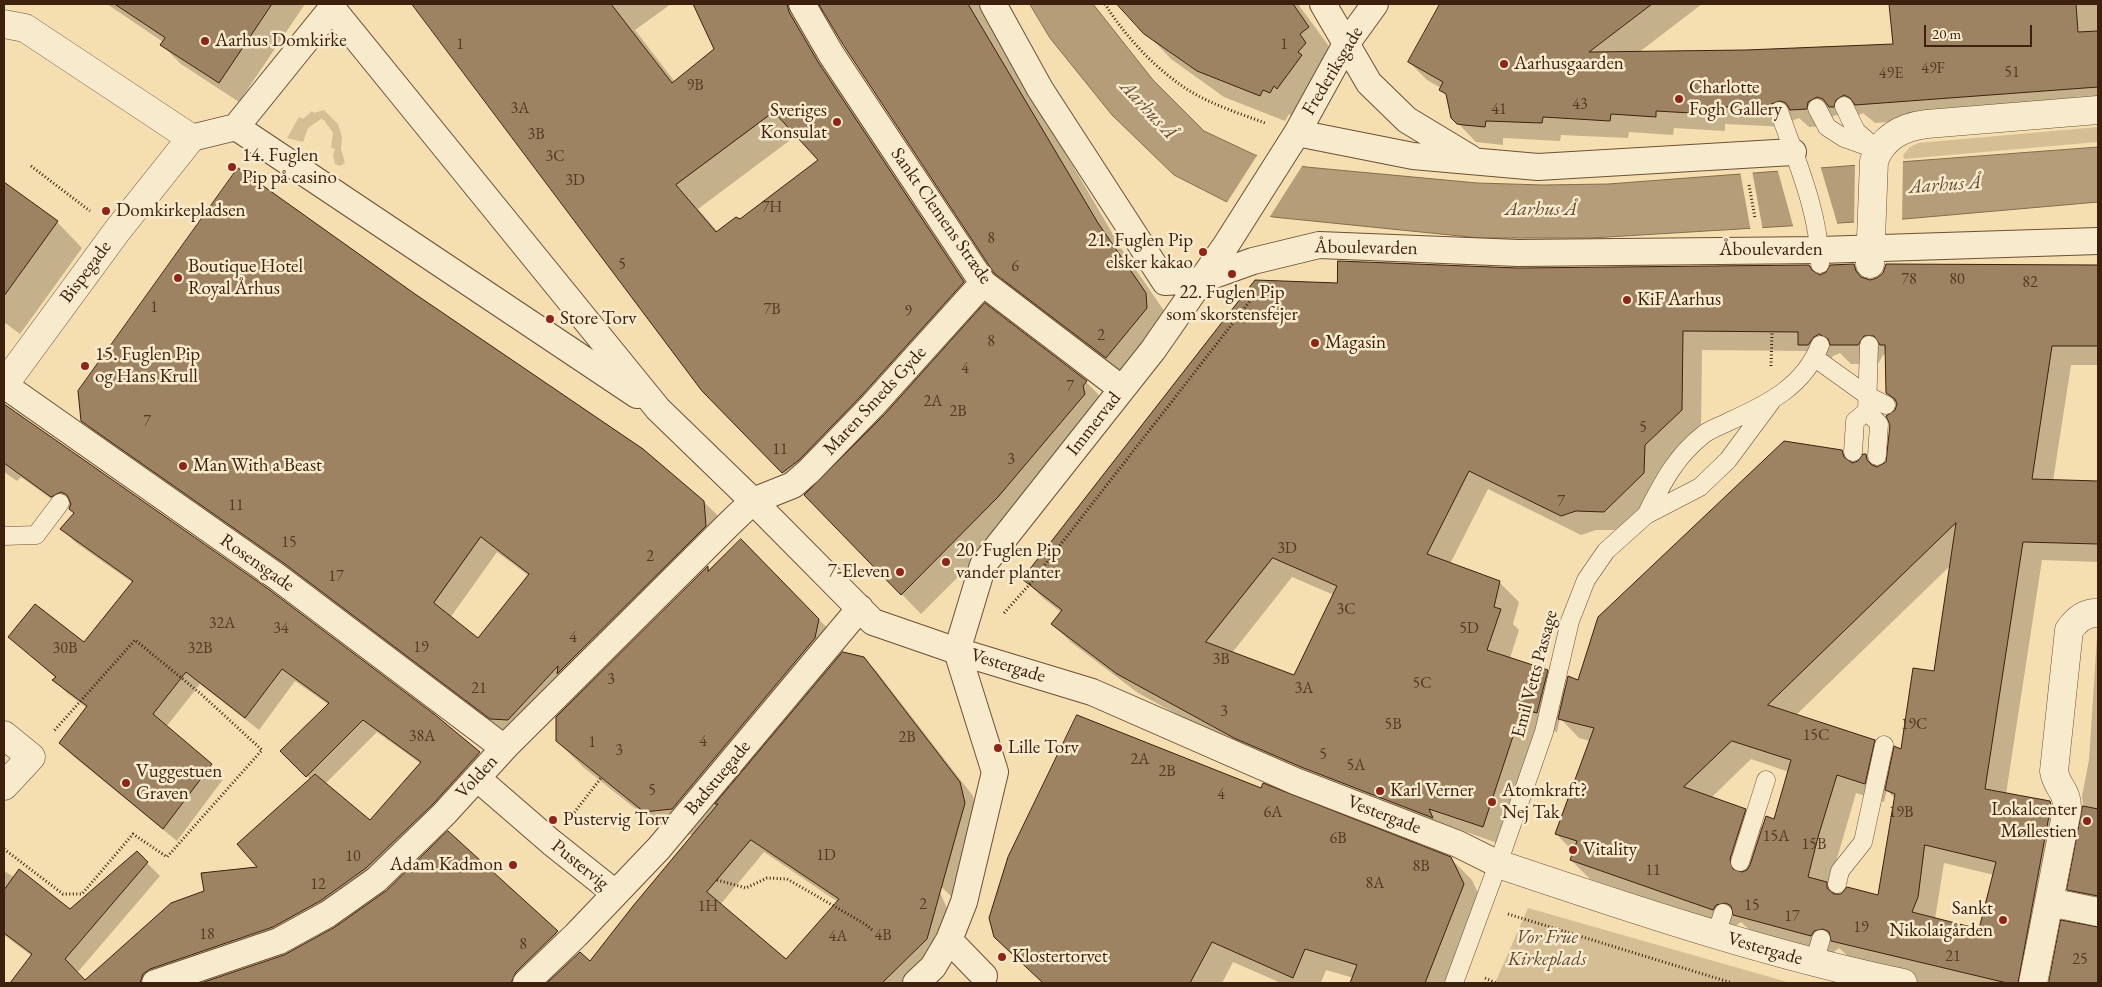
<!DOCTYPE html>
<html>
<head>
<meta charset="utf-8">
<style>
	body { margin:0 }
	#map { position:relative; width:2102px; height:987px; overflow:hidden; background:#f5deb0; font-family:"EB Garamond",serif }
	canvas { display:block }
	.frame { position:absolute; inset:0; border:5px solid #3d200e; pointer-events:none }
	.scale { position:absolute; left:1924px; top:25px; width:108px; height:22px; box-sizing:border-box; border:2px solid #3d200e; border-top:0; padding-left:6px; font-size:15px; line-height:18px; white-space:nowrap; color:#3d200e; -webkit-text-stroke:4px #f8eacc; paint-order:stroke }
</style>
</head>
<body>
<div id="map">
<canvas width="2102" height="987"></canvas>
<div class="frame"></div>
<div class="scale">20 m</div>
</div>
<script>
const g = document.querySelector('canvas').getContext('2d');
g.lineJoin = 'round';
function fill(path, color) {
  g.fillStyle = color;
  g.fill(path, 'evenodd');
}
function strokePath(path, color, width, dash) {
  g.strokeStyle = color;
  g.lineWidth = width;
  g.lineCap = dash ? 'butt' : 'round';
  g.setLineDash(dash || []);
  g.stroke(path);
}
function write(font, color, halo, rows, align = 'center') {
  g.font = font + ' "EB Garamond",serif';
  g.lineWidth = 5;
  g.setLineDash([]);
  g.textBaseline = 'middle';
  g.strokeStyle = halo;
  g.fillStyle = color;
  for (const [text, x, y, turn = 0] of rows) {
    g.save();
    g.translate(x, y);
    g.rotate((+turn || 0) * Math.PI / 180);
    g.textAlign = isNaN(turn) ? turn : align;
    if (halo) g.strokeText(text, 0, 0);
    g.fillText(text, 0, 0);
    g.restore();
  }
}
fill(new Path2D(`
	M324,110L338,124L342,137L341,149L345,163L340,166L335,164L333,155L335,149L331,148L333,133L324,120L321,119L308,128L303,142L287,138L299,117L303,119L312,111L314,113Z
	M2098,127V142L1904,159L1903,155L1910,147L1918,143Z
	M1528,908L1770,977L1790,983H1495Z`), '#d6be94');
const water = new Path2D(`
	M1030,4H1093L1153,80L1204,131L1255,155L1306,167L1477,183L1543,185L1608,184L2098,147V202L1904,219L1591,238H1480L1273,217L1225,201L1174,175L1112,115L1050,38Z`);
fill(water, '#b69d79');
strokePath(water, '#866b4e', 1);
fill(new Path2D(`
	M1258,154L1304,163L1269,218L1226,204Z
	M1903,160L1902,222L1854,225L1855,162Z
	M1820,165L1838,226L1794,229L1777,168Z
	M1752,170L1763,231L1751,232L1740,171Z`), '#f5deb0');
fill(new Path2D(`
	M107,4H305L239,102L181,64L161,44L163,42Z
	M426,4H671L635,30L675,82L716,49L694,4H978L1121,248L1169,318L1130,380L1019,296L995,272L825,12L818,14L841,86L986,305L1086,382L1106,402L1018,517L921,614L703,390L418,10ZM797,135L820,160L740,221L718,232L698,209Z
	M1119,4H1298L1334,53L1296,118L1289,114L1285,121L1224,97L1171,59Z
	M1441,4H1702L1638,53L1746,51L1894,46L1890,4H2098V106L1875,123L1863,113L1853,118L1836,115L1826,120L1824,126L1809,127L1799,118L1789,122L1787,127L1725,124V131L1674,128L1673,135L1629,132L1628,138L1561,135L1560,141L1503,138V145L1476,142L1452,117L1448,97L1441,88L1427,80L1409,62Z
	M4,184L57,222L82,248L20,334L4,322Z
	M1854,265L1870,281L1877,279L1884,273L1887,265L2098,266V365H2071L2053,481L2098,482V562L2042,560L2006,794L2050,802L2069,821L2040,983H1912L1852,960L1839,948L1830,955L1754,934L1741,922L1733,928L1590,879L1571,860L1574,852L1556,834L1590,741L1579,738L1560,718L1557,732L1541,728L1503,845L1255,757L1138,693L1072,643L1052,624L1062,613L1043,598L1024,579L1339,284L1518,269L1809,266L1820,276ZM1702,350L1806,351L1819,364H1828L1833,356L1840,353L1851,364H1878L1883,355L1887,354V393L1898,405L1893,415L1887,463L1878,467L1866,455L1859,462L1854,463L1842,452L1579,681L1566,690L1547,671L1510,658L1519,630L1513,624L1519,602L1499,582L1450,564L1488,489L1581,535L1596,530H1624L1663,492V465L1701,429ZM1951,565L1935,673L1902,750L1893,760L1874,741L1796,715ZM1292,577L1334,595L1295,676L1232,653ZM1751,759L1789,772L1775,820L1763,828L1745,810L1711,798ZM1887,790L1895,799L1879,896L1839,895L1829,886L1856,793L1884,802ZM1944,863L1994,875L1980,930L1935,919Z
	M4,407L266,589L433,715L493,766L379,881L161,983H12L32,956L4,935V871L70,911L137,853L160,876L77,973L85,982L206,892L260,868L311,780L282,751L329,705L295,681L259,730L200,684L166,727L224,778L177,841L73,756L60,743L87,708L67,693L54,680L56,678L9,637L84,644L133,583L75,542L62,529L75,514L71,507L65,509L21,477L17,481L4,472ZM377,732L421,764L370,821L325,784Z
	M82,420L704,502L720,518L507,734L98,436ZM497,552L529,576L478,640L450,618Z
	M741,541L844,645L843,653L864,658L877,672L973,796L977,817L954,899L935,881L950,915L908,983H549L580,954L590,963L695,834L671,837L583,767L557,741L708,568L710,571ZM764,852L838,902L786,961L720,905Z
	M2097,637H2098V911L2088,909L2069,889L2084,813L2082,796L2089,760Z
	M1261,789L1451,859L1472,880L1484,906L1454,983H1352L1354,978L1326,970L1321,983H1281L1233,962L1222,983H1043L1017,958Z
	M448,833L570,945L531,983H205L284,956L336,928L387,892Z
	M2062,922L2098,928V983H2050Z`), '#0003');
const building = new Path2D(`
	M115,4H272L219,83L160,45L165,38Z
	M412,4H611L672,83L714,49L693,4H787L789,12L818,62L964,282L862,395L799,460L782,473L702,391ZM774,112L818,160L740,219L736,217L716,232L676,185Z
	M819,4H968L1098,223L1146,293L1147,308L1106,358L994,273L844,46Z
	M1117,4H1293L1309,27L1300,34L1306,43L1298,52L1302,55L1277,89L1274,86L1270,93L1263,90L1260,96L1197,71L1144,34Z
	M1440,4H1652L1589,52L1746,50L1893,44L1889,4H2076L2078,32L2098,31V87L1855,105L1850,98L1844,95L1836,100L1834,107H1829L1823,99L1817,97L1808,102L1807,109L1790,110L1786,103L1780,101L1771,104L1769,109L1707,106L1708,114L1656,111V117L1611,114L1610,121L1543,117L1542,123L1486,121L1485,127L1464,125L1457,124L1451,118L1446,94L1439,90L1443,82L1408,62Z
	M238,168L415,294L643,449L704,501L706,526L557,674L558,666L508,720L490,719L285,564L81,421L78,391ZM481,537L529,574L478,638L434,603Z
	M4,182L58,221L4,296Z
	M1338,261L1518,268L1809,265L1812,270L1820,275L1826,272L1830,265L1854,264L1856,271L1861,277L1870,280L1877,278L1883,273L1886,264L2098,265V346H2052L2032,479L2098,481V544L2023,542L1985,789L2050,801L2051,805L2018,983H2007L1831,941L1829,932L1823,929L1814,931L1811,936L1733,915L1731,906L1726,903L1716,905L1713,910L1570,860L1577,841L1555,834L1594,728L1558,719L1568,676L1578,680L1598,617L1784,441L1842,450L1844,457L1852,463L1858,461L1863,454H1866L1867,460L1872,465L1877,467L1886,462L1890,425L1886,416L1895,410L1897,404L1895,399L1886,393L1885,345H1880L1874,336H1864L1858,345H1830L1828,339L1819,334L1814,337L1808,345H1798V332L1683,331L1682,410L1645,445L1644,473L1604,512L1576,511L1561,516L1469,471L1427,554L1500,581L1494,607L1501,609L1487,650L1548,670L1537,713L1522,709L1483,827L1429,809L1433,818L1301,767L1234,738L1117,674L1051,624L1062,610L1022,579L1255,280L1337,283ZM1956,523L1934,671L1913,668L1901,749L1894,746L1885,790L1895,794L1878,895L1847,887L1841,894H1834L1827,888V882L1808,877L1818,837L1837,775L1865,784L1875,740L1768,705ZM1273,558L1337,586L1294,675L1206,642ZM1732,741L1791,760L1774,819L1766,816L1750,865L1747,870L1742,872L1733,869L1730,859L1746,809L1684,787ZM1925,845L1996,862L1979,929L1912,912L1918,897Z
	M985,303L1087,381L1083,386L1085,394L998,497L901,595L804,495L884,415Z
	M4,404L267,588L434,714L480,752L433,804L366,868L320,901L273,927L150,969L143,974L140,983H10L32,954L4,933V890L19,869L70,909L137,851L148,862L65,959L85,980L171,903L204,891L201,873L257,867L237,844L315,774L370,820L421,762L363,720L306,777L280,751L329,703L282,669L245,718L186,672L153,714L212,764L163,829L59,743L87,706L52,680L56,677L8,637L35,604L84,642L133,581L60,529L74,513L69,509L71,504L67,495L61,492L51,497L4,463Z
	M741,539L819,619L815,638L672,809L644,812L556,741V717L708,566V571Z
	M843,652L864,657L960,782L965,803L927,939L882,983H547L580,952L590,961L633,906L718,804H715ZM751,840L839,899L786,959L707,892Z
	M1077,715L1261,788L1263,783L1451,857L1464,884L1425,983H1350L1357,965L1305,949L1293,978L1212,942L1190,983H1043L994,937L989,918L1008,857Z
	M2083,806L2098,809V896L2067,890Z
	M448,831L558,931L516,972L511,983H201L284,955L335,927L386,891Z
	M2061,920L2098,927V983H2049Z`);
fill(building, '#9d8362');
strokePath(building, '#3d200e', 1);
const service = new Path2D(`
	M1844,106L1856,131L1872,145
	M1817,108L1827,127L1844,138L1878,150
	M1779,111C1796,160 1819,211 1820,264
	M1869,345L1867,411L1879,424L1877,456
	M1815,358L1868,396L1886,405
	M1853,452L1855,421L1867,411
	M1646,515C1662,484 1675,457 1703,435C1710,429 1721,426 1730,421C1768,404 1804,386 1820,345
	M4,536L36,535L60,503
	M1740,862L1766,780
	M1837,884L1840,871L1863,842L1884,745
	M1716,935L1723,913
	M1814,963L1821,939
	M1454,983L1498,864L1544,732L1570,621L1586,580L1606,551L1646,515L1700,487L1728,460L1771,402`);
const pedestrian = new Path2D(`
	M802,4L831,54L983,283L1122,389
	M993,4L1040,89L1165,282L1200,280L1253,261L1319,245L1518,253L1820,250L2098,241
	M1323,4L1369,83L1407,120L1470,158
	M332,8L658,409L753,501L873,622L957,651L1092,692L1295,781L1458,844L1498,864
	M236,127L637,395
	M1297,133L1413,156L1538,167L1793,152
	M191,138L236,127L332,8V4
	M4,385L276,576L504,748
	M477,778L551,842L615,893
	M949,940L984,976
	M155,983L279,941L328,914L376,880L444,814L506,746L728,525L753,501L793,485L809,471L873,405L983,283
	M526,983L576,935L659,848L860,608
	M916,983L933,967L949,940L964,902L995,772L957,651L983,565L1153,350L1226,245L1297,133L1346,44L1375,4`);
const minor = new Path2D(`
	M4,24L25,28L191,138L117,231L4,385
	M1870,264L1874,161C1883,137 1902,127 1927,124L2098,110
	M4,735L31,757L4,786
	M1498,864C1632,909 1765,954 1903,983
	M2049,902L2098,912
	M2033,983L2067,810C2068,790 2057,789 2054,771L2069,630C2076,620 2085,612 2098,613`);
strokePath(service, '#6b5036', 19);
strokePath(pedestrian, '#6b5036', 28);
strokePath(minor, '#6b5036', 29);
strokePath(new Path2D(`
	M1105,4C1123,33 1150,63 1178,83C1203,102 1236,112 1265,123
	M31,166L90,211
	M1749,185L1755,218
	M1771,366L1772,332
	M1004,613L1029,585L1254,296
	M570,818L601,778
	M4,849L63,894H82L133,834L167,857L262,750L201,694L135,640L53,732
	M717,880L746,888L767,878L787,879L865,924L872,930
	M1508,914L1732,983
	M1485,978L1496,983`), '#3d200e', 3, [1, 2.5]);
strokePath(service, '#f8eacc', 18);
strokePath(pedestrian, '#f8eacc', 26);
strokePath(minor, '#f8eacc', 28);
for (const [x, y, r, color] of [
	[205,41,5,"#8f2418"],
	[1504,64,5,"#8f2418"],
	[1679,99,5,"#8f2418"],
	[837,122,5,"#8f2418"],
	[232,167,5,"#8f2418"],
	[106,211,5,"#8f2418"],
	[1203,252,5,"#8f2418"],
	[1232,274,5,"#8f2418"],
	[178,278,5,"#8f2418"],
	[1627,300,5,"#8f2418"],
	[550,319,5,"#8f2418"],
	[1315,343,5,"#8f2418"],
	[85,366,5,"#8f2418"],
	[183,466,5,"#8f2418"],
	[946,562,5,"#8f2418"],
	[900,572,5,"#8f2418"],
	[998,748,5,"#8f2418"],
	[126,783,5,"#8f2418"],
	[1380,791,5,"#8f2418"],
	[1492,802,5,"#8f2418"],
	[553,820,5,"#8f2418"],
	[2087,821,5,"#8f2418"],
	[1573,850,5,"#8f2418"],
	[513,865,5,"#8f2418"],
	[2003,920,5,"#8f2418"],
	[1002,957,5,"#8f2418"]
]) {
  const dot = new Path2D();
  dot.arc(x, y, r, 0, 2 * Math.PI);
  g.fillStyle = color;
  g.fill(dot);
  strokePath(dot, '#f8eacc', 2);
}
write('16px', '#553923', null, [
	["1",460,45],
	["1",1284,45],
	["49F",1933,69],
	["51",2012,73],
	["49E",1891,74],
	["9B",695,86],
	["43",1580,105],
	["3A",520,109],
	["41",1499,110],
	["3B",536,135],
	["3C",555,157],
	["3D",575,181],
	["7H",772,208],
	["8",991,239],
	["5",622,265],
	["6",1015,267],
	["78",1909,280],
	["80",1957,280],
	["82",2030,283],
	["1",154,308],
	["7B",772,310],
	["9",908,312],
	["2",1101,336],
	["8",991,342],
	["4",965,369],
	["7",1070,387],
	["2A",933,402],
	["2B",958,412],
	["7",147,422],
	["5",1643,428],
	["11",780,450],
	["3",1011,460],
	["7",1561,502],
	["11",236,506],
	["15",289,543],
	["3D",1287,549],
	["2",650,557],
	["17",336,577],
	["3C",1346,610],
	["32A",222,624],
	["34",281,629],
	["5D",1469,629],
	["4",573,638],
	["19",421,648],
	["30B",65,649],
	["32B",200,649],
	["3B",1221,660],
	["3",611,680],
	["5C",1422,684],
	["21",479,689],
	["3A",1304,689],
	["3",1224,712],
	["5B",1393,725],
	["19C",1914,725],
	["15C",1816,736],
	["38A",422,737],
	["2B",907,738],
	["4",703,742],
	["1",592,743],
	["3",619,751],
	["5",1323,755],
	["2A",1140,760],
	["5A",1356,766],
	["2B",1167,772],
	["5",652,791],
	["4",1221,795],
	["6A",1273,813],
	["19B",1901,813],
	["15A",1776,837],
	["6B",1338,839],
	["15B",1814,845],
	["1D",826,856],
	["10",353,857],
	["8B",1421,867],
	["11",1653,871],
	["8A",1375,884],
	["12",318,885],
	["2",923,905],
	["15",1752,906],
	["1H",708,907],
	["17",1792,917],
	["19",1861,928],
	["18",207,935],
	["4B",883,936],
	["4A",838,937],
	["8",523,945],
	["21",1953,957],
	["25",2080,960]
]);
write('19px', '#3d200e', '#f8eacc', [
	["Aarhus Domkirke",215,41],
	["Aarhusgaarden",1514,64],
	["Charlotte",1689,88],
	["Fogh Gallery",1689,110],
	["Sveriges",827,111,"right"],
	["Konsulat",827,133,"right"],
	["14. Fuglen",242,156],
	["Pip på casino",242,178],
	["Domkirkepladsen",116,211],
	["21. Fuglen Pip",1193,241,"right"],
	["elsker kakao",1193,263,"right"],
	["Boutique Hotel",188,267],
	["Royal Århus",188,289],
	["22. Fuglen Pip",1232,293,"center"],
	["som skorstensfejer",1232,315,"center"],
	["KiF Aarhus",1637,300],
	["Store Torv",560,319],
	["Magasin",1325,343],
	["15. Fuglen Pip",95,355],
	["og Hans Krull",95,377],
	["Man With a Beast",193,466],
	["20. Fuglen Pip",956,551],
	["vander planter",956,573],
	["7-Eleven",890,572,"right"],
	["Lille Torv",1008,748],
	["Vuggestuen",136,772],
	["Graven",136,794],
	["Karl Verner",1390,791],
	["Atomkraft?",1502,791],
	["Nej Tak",1502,813],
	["Lokalcenter",2077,810,"right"],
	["Møllestien",2077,832,"right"],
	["Pustervig Torv",563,820],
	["Vitality",1583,850],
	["Adam Kadmon",503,865,"right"],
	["Sankt",1993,909,"right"],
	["Nikolaigården",1993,931,"right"],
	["Klostertorvet",1012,957]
], 'left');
write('19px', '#3d200e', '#f8eacc', [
	["Frederiksgade",1333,71,-59],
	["Sankt Clemens Stræde",941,216,55],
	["Åboulevarden",1366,248,1],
	["Åboulevarden",1771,250],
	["Bispegade",86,272,-53],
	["Maren Smeds Gyde",875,401,-47],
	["Immervad",1094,424,-52],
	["Rosensgade",257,563,35],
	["Vestergade",1008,666,17],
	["Emil Vetts Passage",1535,674,-75],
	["Volden",477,777,-47],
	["Badstuegade",718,778,-50],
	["Vestergade",1384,815,21],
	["Pustervig",580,865,39],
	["Vestergade",1765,949,16]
]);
write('italic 19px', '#634830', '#f8eacc', [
	["Vor Frue",1547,938],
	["Kirkeplads",1547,960]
]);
write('italic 20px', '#674c33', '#f8eacc', [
	["Aarhus Å",1148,110,47],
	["Aarhus Å",1945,185,-4],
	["Aarhus Å",1541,210]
]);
</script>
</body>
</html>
